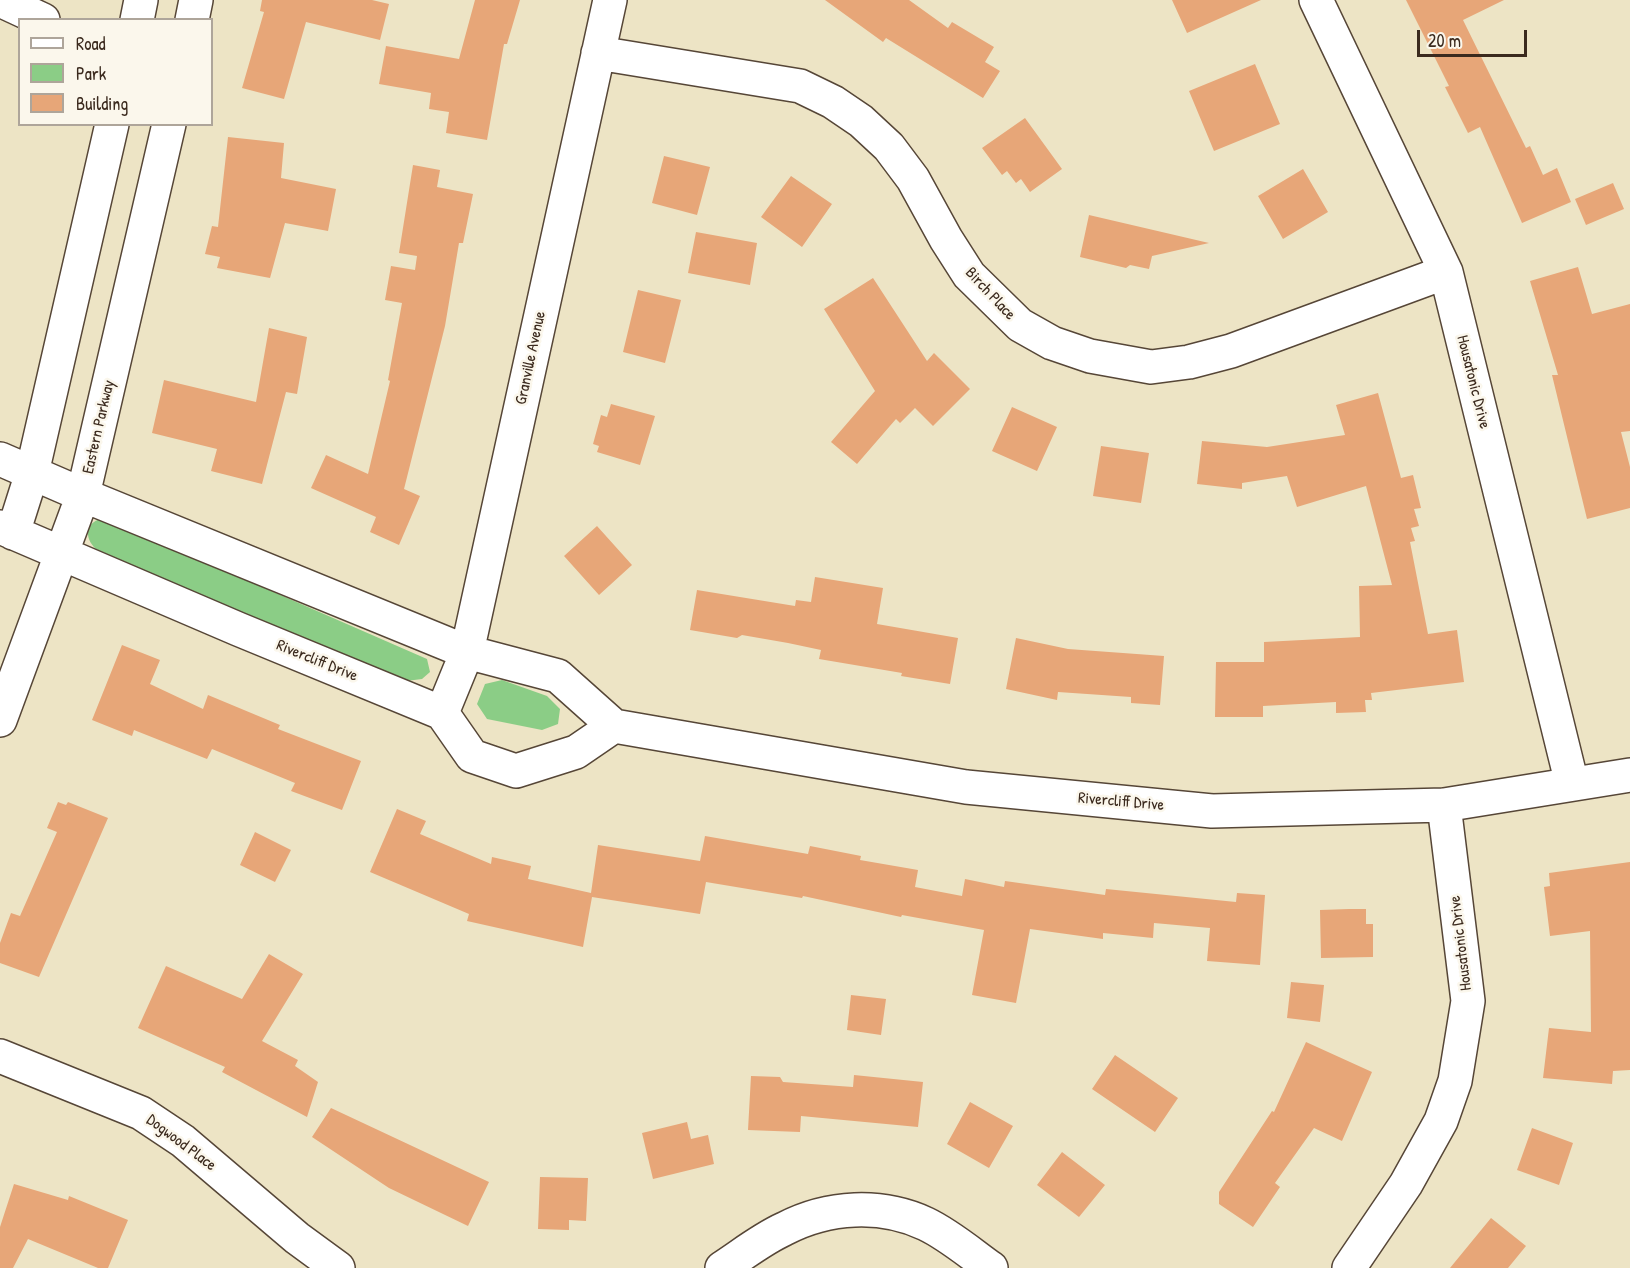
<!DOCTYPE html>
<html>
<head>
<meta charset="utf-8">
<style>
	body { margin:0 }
	#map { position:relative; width:1630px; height:1268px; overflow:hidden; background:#ede4c5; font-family:"Patrick Hand",sans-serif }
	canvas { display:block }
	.legend { position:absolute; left:18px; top:18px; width:195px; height:108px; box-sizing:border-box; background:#fbf7ec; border:2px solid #aea59a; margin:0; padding:8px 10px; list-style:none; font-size:18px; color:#3b2a1e }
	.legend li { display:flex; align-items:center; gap:12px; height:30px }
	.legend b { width:30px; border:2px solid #aea59a }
	.scale { position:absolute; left:1417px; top:30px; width:110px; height:27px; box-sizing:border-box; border:3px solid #3b2a1e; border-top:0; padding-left:8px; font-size:18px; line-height:21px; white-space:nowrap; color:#3b2a1e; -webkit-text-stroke:4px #fbf7ec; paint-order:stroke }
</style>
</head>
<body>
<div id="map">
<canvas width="1630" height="1268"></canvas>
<ul class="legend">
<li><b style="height:8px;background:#fff"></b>Road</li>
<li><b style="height:16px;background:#8bcd86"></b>Park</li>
<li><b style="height:16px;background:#e7a678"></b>Building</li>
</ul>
<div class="scale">20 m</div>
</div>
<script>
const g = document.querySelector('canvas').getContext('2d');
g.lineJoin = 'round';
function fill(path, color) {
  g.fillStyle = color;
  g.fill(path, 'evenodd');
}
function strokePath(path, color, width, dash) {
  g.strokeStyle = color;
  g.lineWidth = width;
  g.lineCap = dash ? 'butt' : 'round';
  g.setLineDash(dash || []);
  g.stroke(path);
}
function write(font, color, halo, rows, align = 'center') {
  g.font = font + ' "Patrick Hand",sans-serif';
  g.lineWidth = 5;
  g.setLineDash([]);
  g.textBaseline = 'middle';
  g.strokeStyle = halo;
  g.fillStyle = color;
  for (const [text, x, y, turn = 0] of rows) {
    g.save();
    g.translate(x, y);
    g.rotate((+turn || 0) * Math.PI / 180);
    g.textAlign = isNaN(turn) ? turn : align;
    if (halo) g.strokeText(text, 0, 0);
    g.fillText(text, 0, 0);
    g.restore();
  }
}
fill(new Path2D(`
	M104,518L427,659L430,672L422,679L398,682L96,549C83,537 86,521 104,518Z
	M502,680L547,696L560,709L558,724L542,730L487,719L477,704L485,684Z`), '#8bcd86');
fill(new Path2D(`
	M262,0H372L389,4L380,40L306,22L284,99L242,88L264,12L260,11Z
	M475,0H520L507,44H504L487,140L446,133L449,112L429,109L431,93L379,84L386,46L459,59Z
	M825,0H909L948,28L952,22L994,47L985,62L1000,71L983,98L886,38L883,42Z
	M1172,0H1261L1187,33Z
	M1406,0H1504L1463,20L1526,148L1530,146L1543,175L1557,168L1571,202L1522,223L1480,127L1468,133L1445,87L1449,86Z
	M1255,64L1280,124L1214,151L1189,91Z
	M1025,118L1062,169L1030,192L1021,179L1016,183L1007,171L1002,175L982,148Z
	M228,137L284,143L281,178L336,189L328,231L285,223L270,278L217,268L220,257L205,254L212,226L218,227Z
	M664,156L710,167L697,215L652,203Z
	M413,165L440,170L437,187L473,194L463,243H459L445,326L404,489L420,496L399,545L370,532L376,517L311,488L326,455L368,474L390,381L388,380L402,303L385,300L391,266L415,270L417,256L399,253Z
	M1303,169L1328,212L1283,239L1258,196Z
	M791,176L832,204L802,247L761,217Z
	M1613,183L1624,209L1586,225L1575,199Z
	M1089,215L1209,243L1152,256L1149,269L1130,265L1126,268L1080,257Z
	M696,232L757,243L750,285L688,273Z
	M1578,267L1592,314L1630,304V431L1621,432L1630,467V508L1587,519L1552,375H1558L1530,281Z
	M873,278L927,361L934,353L970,389L933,426L915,408L900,423L896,419L857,464L831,442L875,391L824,309Z
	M638,290L681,300L665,363L623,352Z
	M269,328L307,337L297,394L286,392L262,484L211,471L217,449L152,433L164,380L256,402Z
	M1378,393L1401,478L1413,475L1421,508L1414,509L1419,526L1411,528L1415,541L1410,542L1428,634L1457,630L1464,682L1371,693L1372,700H1365L1366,712L1336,713V702L1263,706V717H1215L1216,662H1264V642L1360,637L1359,586L1392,585L1366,486L1297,507L1287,476L1242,483V489L1197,484L1202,441L1267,447L1345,435L1336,405Z
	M611,404L655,416L640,465L597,452L599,446L593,444L601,415L607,417Z
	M1012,407L1057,427L1037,471L992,451Z
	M1101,446L1149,453L1141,503L1093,496Z
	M597,526L632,565L599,595L564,556Z
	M815,577L883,588L877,624L958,638L950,684L901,676L902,673L819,659L821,650L788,643L742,635L737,638L690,630L697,590L795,606L796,600L811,602Z
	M1016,638L1068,649L1164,656L1160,705L1131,703V697L1058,692L1057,700L1006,689Z
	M122,645L160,660L150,684L203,709L208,695L280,725L278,729L361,761L342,810L291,791L295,783L212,749L207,759L134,730L132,736L92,720Z
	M58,802L66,805L68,802L108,818L39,977L0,963V943L11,913L20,916L57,832L47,828Z
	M397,809L426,821L420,834L491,864L492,857L531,866L528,879L591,893L598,845L700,861L705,836L808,854L810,846L861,856L860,860L918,870L915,887L962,896L965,879L1004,887L1005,881L1105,895L1106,889L1236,902L1237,893L1265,895L1260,965L1207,961L1210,928L1154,923L1153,938L1103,933V939L1030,929L1016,1003L972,995L984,930L902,915L901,917L803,896L802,898L706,882L700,914L592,897L583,947L467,921L469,914L370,872Z
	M255,832L291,850L275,882L240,865Z
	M1630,862V1070L1613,1071L1612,1084L1543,1078L1549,1028L1591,1032L1590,931L1550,936L1544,887L1550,886L1549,873Z
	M1349,909H1366V924H1373V957L1321,958L1320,910Z
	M269,954L303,974L262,1041L298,1060L295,1066L318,1082L307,1117L222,1072L225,1067L138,1028L166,966L242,999Z
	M1291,982L1324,985L1320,1022L1287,1018Z
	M851,995L886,999L881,1035L847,1030Z
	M1306,1042L1372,1072L1342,1141L1314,1128L1275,1183L1280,1187L1253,1227L1219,1204V1192L1272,1111L1274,1112Z
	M1115,1055L1178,1098L1155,1132L1092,1089Z
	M854,1075L923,1082L918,1127L801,1116L800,1132L748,1130L751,1076L780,1077L783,1082L853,1087Z
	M970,1102L1013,1126L989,1168L947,1144Z
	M331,1108L489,1182L468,1226L389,1188L312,1137Z
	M687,1122L691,1139L708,1135L714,1164L653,1179L642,1133Z
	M1532,1128L1573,1143L1559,1185L1517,1170Z
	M1062,1152L1105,1185L1079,1217L1037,1185Z
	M540,1177L588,1178L586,1221L569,1220V1230L538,1229Z
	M14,1184L68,1200L69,1196L128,1220L108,1268H98L28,1239L13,1268H0V1227Z
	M1491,1218L1526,1246L1508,1268H1450Z`), '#e7a678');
const minor = new Path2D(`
	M0,0L43,20
	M1316,0L1446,272L1572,784
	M137,20L141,0
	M192,20L196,0
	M598,53L800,86L833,102L861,121L889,147L913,179L946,239L969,275L1020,325L1052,343L1090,356L1151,367L1189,362L1231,351L1446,272
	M0,459L83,495L467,652L558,676L614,726L966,787L1212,811L1444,805L1630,775
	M0,527L238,629L442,713L472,756L516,771L576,752L614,726
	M13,533L32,473L112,124
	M442,713L467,652L610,0
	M0,720L83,495L169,124
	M0,1056L141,1113L183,1141L297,1238L338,1268
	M722,1268C742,1255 762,1239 784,1229C828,1206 881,1203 926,1224C949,1235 970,1253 991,1268
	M1349,1268L1406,1184L1441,1121L1455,1081L1468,1001L1444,805`);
strokePath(minor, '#564637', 36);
strokePath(minor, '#fff', 33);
write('16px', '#3b2a1e', '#fbf7ec', [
	["Birch Place",990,294,47],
	["Granville Avenue",531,358,-78],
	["Housatonic Drive",1473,382,76],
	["Eastern Parkway",99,427,-77],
	["Rivercliff Drive",317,661,22],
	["Rivercliff Drive",1121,802,5],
	["Housatonic Drive",1461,943,-97],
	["Dogwood Place",181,1143,37]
]);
</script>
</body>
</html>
